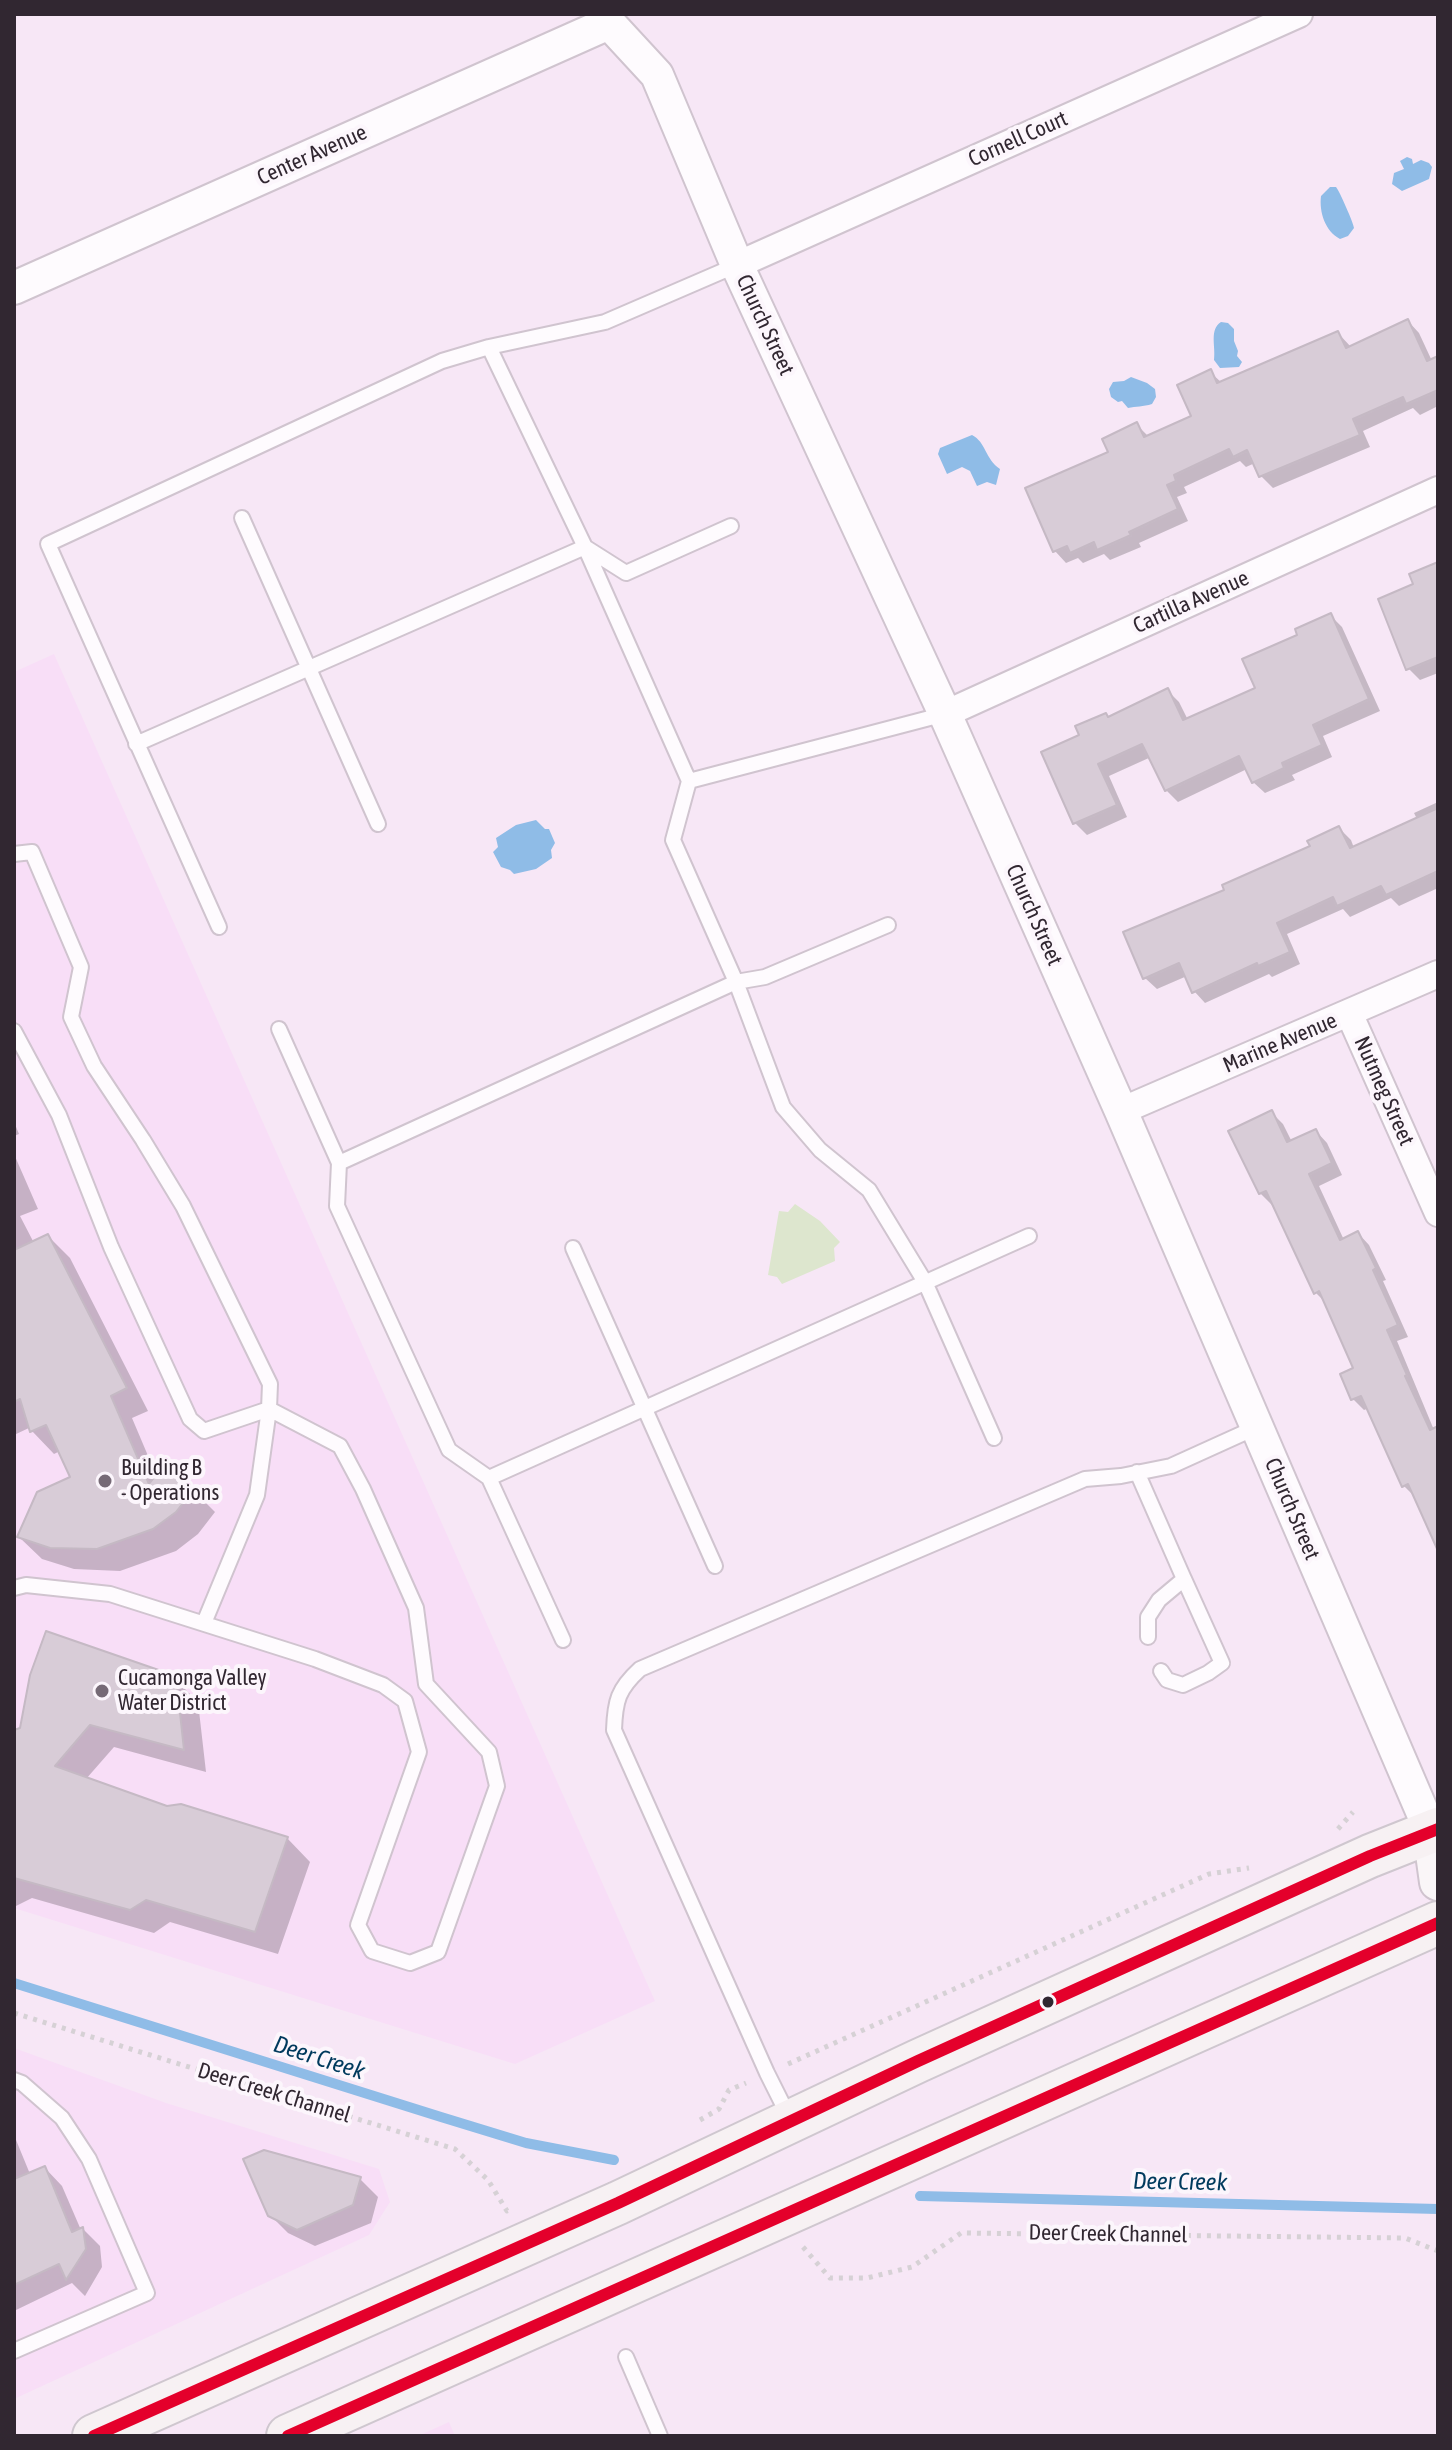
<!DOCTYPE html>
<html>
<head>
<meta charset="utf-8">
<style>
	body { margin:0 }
	#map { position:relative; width:1452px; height:2450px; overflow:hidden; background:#f7e7f6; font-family:"Asap Condensed",sans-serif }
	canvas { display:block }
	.frame { position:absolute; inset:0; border:16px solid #312731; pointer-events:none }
</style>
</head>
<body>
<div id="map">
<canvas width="1452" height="2450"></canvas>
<div class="frame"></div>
</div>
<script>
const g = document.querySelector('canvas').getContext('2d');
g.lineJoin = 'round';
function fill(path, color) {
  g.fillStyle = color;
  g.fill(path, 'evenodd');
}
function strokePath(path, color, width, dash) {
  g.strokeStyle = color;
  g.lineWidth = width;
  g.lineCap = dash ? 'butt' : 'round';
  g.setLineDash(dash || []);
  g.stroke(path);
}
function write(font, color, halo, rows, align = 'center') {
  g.font = font + ' "Asap Condensed",sans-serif';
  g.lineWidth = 8;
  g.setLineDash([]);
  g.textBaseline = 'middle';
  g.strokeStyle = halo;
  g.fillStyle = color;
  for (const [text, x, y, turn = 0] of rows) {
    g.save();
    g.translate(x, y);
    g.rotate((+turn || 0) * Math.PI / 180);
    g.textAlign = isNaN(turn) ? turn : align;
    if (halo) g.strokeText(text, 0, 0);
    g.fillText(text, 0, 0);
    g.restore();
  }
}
fill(new Path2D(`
	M54,654L655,2001L515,2064L14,1908V672Z
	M14,2048L166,2103L379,2169L390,2202L369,2235L14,2399Z
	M449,2422L455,2436H418Z`), '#f8def7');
fill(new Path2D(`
	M795,1204L820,1221L840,1242L834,1248L835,1261L782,1284L777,1277L768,1275L779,1211L788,1212Z`), '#dde6ce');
fill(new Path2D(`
	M1407,157L1412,159L1413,164L1421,160L1429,163L1432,167L1429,179L1402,191L1392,184L1394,173L1404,169L1400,161Z
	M1330,187H1336C1339,190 1354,224 1354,228L1348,236L1340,239C1325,231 1319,212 1321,196Z
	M1221,322L1228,323L1234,329V341L1238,351L1237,356L1242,362L1239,367L1220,368L1214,360C1216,346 1209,330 1221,322Z
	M1131,377L1147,383L1155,389L1156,397L1152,404C1143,407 1136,406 1128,408L1122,401L1118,402L1111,397L1109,389L1113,382L1124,381Z
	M972,435C986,442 985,459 1000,469L996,485L987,482L977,486L970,471L962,467L947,474L938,454L940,448Z
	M536,820L545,829H549L555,843L551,850L552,858L536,869L514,874L510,870L501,867L493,852L498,847L496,838L516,825Z`), '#8fbce7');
fill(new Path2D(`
	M1408,321L1419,333L1432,361L1438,358V406L1420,415L1413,408L1363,431L1370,447L1273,488L1261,476L1255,463L1246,467L1240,461L1184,487L1187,493L1177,497L1188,521L1139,543L1141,547L1110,560L1104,554L1083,563L1078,558L1066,563L1055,551L1027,489L1111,453L1137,425L1149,437L1193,417L1210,372L1222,383L1338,333L1351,347Z
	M1438,565V673L1420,680L1408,668L1416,586Z
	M1330,615L1342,627L1380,711L1323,736L1332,757L1292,775L1295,780L1265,793L1253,782L1247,769L1178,802L1166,790L1151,757L1109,776L1127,817L1087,835L1075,823L1081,736L1109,719L1168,691L1179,702L1188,720L1258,689L1300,636Z
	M1438,802V888L1399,906L1391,898L1350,917L1343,909L1287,934L1300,964L1272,977L1269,974L1205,1003L1194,991L1187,976L1157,989L1145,978L1227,891L1312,847L1339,828L1351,840L1354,848L1417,819L1414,813Z
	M1272,1113L1283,1124L1292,1142L1316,1131L1327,1143L1342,1175L1319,1186L1344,1240L1358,1233L1369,1245L1386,1280L1383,1281L1408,1337L1397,1341L1434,1430L1438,1428V1546L1415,1497L1404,1486L1369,1408L1364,1410L1353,1399L1356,1369L1326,1303L1316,1293L1274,1203L1272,1205L1260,1193Z
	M14,1122L19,1134L14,1136Z
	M14,1154L38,1209L20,1216L34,1243L48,1236L70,1258L148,1411L132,1418L157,1477L193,1490L215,1512L198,1534L176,1551L120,1571L74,1569L42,1559L19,1537L73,1478L60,1451L54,1454L32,1431L31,1427L14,1435Z
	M174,1678L198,1702L206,1772L114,1747L86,1779L166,1808L287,1838L310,1862L278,1954L170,1922L154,1933L32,1898L14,1907V1732Z
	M14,2135L30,2174L45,2168L62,2186L81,2230L83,2229L100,2246L102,2267L85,2296L72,2283L14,2311Z
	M360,2179L378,2197L371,2223L315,2246L288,2233L269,2214Z`), '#0003');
strokePath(new Path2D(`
	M14,1983L441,2117L526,2143L614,2160
	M920,2196L1438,2209`), '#8fbce7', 10);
const building = new Path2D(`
	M1408,319L1427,361L1438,356V390L1406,404L1403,397L1353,419L1360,435L1259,477L1247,450L1233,457L1229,449L1174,475L1176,481L1167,485L1178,509L1129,532L1131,535L1097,550L1094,542L1070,553L1067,546L1053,552L1025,488L1108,452L1102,439L1137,422L1144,437L1191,416L1177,385L1211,369L1217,383L1338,331L1346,348Z
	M1438,562V657L1406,670L1378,599L1413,584L1409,574Z
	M1331,613L1369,699L1313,725L1322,745L1282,763L1284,768L1252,783L1239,756L1165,791L1142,744L1098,764L1117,805L1073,824L1041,752L1079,735L1075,726L1106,713L1108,717L1168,688L1183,720L1255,688L1242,659L1297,635L1295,629Z
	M1438,808V871L1386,895L1381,886L1337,906L1333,897L1277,923L1290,952L1258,966L1257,963L1192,993L1179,963L1143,979L1123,932L1224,890L1222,885L1310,846L1307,841L1339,826L1350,848Z
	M1272,1110L1287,1142L1316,1129L1332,1163L1309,1174L1340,1240L1358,1231L1376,1268L1373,1270L1398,1325L1387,1330L1407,1375L1405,1376L1430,1430L1438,1426V1551L1408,1484L1402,1487L1361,1396L1351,1400L1340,1374L1353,1368L1319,1291L1314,1294L1266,1191L1259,1194L1228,1131Z
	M48,1234L127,1388L111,1396L149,1484L163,1466L194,1489L176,1512L153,1529L97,1549L50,1548L17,1537L37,1492L70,1477L46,1425L30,1432L20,1399L14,1402V1250Z
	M46,1631L176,1676L184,1750L90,1725L55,1766L167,1806L181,1804L288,1837L255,1932L146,1900L130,1910L14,1878V1730L20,1728L30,1675Z
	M264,2150L361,2177L353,2205L297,2230L268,2216L243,2159Z
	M45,2166L72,2232L83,2227L86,2249L66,2280L59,2264L14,2285V2179Z`);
fill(building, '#d8ccd7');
strokePath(building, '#c5b9c4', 2);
const service = new Path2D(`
	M489,347L585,547L689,781L673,840L736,982L783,1107L820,1150L869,1190L925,1282L994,1438
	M242,518L378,824
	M136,744L585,547L626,573L731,526
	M689,781L945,714
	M14,854L32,852L81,967L71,1017L94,1066L143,1140L183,1206L270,1384L269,1409L204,1431L190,1419L111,1247L59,1115L14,1031
	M219,927L48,544L442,361L489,347L605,322L737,265
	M279,1029L339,1163L337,1206L449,1450L489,1478
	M339,1163L736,982L765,977L888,925
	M573,1248L715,1566
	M1137,1472L1184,1579
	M14,1588L26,1585L110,1594L315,1659L383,1685L405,1701L419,1752L358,1925L372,1951L410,1963L438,1952L497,1786L489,1752L426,1684L416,1608L363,1489L340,1446L269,1409L257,1495L204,1623
	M1148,1637V1617L1159,1600L1184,1579L1222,1663L1208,1673L1183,1685L1167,1680L1161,1671
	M563,1640L489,1478L1029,1236
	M14,2080L22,2083L62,2118L89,2159L147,2293L14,2351
	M789,2117L767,2073L614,1730C615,1701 618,1689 640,1669L1085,1479L1121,1476L1171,1466L1257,1427
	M626,2357L660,2436`);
const minor = new Path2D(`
	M737,265L1299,14
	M945,714L1438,490
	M1349,1013L1438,1213
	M1121,1111L1438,974`);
const tertiary = new Path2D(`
	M605,14L609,23L657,75L737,265L945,714L1121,1111L1431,1832
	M14,288L609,23`);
const secondary = new Path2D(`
	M1431,1832L1438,1882`);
const primary = new Path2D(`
	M94,2436L618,2203L918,2061L1370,1856L1438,1829
	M288,2436L1438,1923`);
strokePath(service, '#d0c4cf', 18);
strokePath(minor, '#d0c4cf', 30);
strokePath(tertiary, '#d0c4cf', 36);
strokePath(secondary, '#d0c4cf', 40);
strokePath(primary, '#cfc7cf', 46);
strokePath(new Path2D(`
	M1338,1829L1353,1812
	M14,2013L455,2149L488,2180L507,2211L510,2210
	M788,2064L1209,1874L1249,1868
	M700,2120L719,2109L729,2090L746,2083
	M803,2247L830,2278H867L912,2267L961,2233L1405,2238L1438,2251`), '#d6d1d5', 5, [4, 6]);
strokePath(service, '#fefbfe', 14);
strokePath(minor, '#fefbfe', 26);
strokePath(tertiary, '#fefbfe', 32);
strokePath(secondary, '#faf6f8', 36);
strokePath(primary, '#f7f1f3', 42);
strokePath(new Path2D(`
	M94,2436L618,2203L918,2061L1370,1856L1438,1829
	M288,2436L1438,1923`), '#e4002b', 12);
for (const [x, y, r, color] of [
	[105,1481,8,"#766a76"],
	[102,1691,8,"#766a76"],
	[1048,2002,7,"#312731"]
]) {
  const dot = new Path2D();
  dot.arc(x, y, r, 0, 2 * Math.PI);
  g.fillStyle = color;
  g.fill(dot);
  strokePath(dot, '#fcf6fc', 3);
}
write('22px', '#312731', '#fcf6fc', [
	["Cornell Court",1018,139,-24],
	["Center Avenue",312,155,-24],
	["Church Street",765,325,65],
	["Cartilla Avenue",1191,602,-24],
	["Church Street",1034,915,66],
	["Marine Avenue",1280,1043,-23],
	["Nutmeg Street",1384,1091,66],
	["Church Street",1292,1509,67],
	["Deer Creek Channel",274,2093,17],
	["Deer Creek Channel",1108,2234,1]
]);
write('22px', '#312731', '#fcf6fc', [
	["Building B",121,1468],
	["- Operations",121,1493],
	["Cucamonga Valley",118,1678],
	["Water District",118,1703]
], 'left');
write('italic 24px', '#003a5d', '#fcf6fc', [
	["Deer Creek",319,2058,18],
	["Deer Creek",1180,2182,1]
]);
</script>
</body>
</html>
